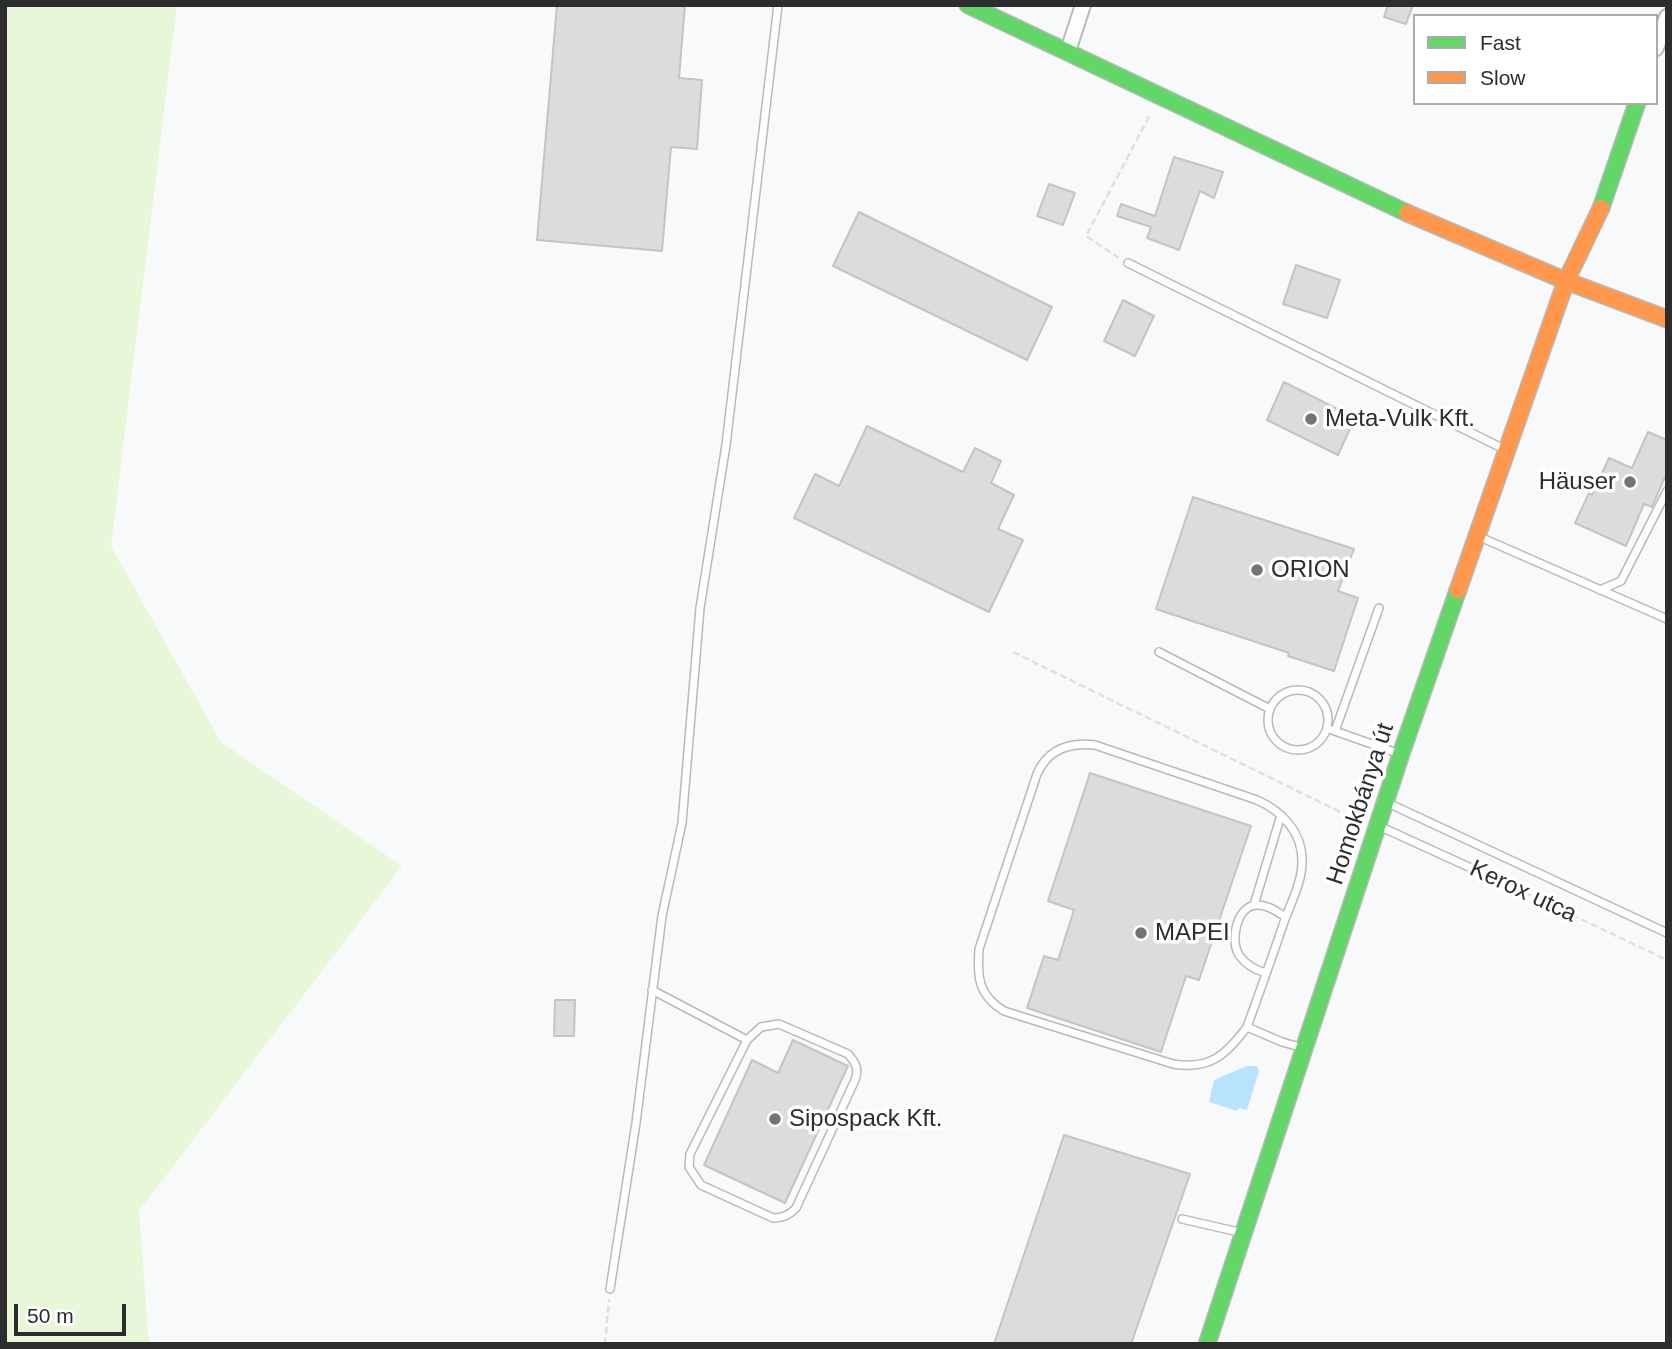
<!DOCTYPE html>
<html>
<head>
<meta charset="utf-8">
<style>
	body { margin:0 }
	#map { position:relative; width:1672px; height:1349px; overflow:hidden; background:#f8f9fa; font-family:Arial,sans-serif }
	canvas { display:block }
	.frame { position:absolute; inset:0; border:7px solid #2c2d2e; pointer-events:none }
	.legend { position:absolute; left:1413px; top:14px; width:245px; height:91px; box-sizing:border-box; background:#fff; border:2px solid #ababab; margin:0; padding:9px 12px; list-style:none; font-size:21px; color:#2c2d2e }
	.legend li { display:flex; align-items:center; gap:14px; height:35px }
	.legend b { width:35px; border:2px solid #ababab }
	.scale { position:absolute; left:14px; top:1304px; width:112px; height:32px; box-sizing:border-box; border:4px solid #2c2d2e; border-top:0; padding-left:9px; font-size:21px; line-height:24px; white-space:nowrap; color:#2c2d2e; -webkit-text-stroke:5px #fff; paint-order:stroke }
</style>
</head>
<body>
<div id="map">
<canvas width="1672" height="1349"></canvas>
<div class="frame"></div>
<ul class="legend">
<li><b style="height:9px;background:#63d668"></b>Fast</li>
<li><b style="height:9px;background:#ff974d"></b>Slow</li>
</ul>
<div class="scale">50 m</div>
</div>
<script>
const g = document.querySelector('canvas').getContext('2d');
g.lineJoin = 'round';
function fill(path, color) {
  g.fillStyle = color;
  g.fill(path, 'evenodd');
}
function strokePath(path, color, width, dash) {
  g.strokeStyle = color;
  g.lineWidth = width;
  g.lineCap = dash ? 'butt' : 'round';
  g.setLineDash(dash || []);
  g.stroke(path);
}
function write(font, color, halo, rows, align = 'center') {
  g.font = font + ' Arial,sans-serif';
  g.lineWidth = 7;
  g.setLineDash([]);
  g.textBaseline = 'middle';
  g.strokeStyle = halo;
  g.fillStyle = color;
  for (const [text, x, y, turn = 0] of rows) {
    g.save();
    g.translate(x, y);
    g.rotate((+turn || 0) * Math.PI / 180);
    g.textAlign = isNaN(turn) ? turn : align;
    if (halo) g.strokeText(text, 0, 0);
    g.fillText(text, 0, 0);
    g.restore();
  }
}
fill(new Path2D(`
	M5,5H177L111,546L221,742L402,866L139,1211L149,1344H5Z`), '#e8f7d8');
fill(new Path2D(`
	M1247,1066H1257L1259,1071L1247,1110L1238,1108L1237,1111L1209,1102L1214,1080Z`), '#b9e3fc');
const building = new Path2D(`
	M557,5H685L679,78L702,80L697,149L671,147L662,251L537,240Z
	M1388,5H1413L1406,24L1384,17Z
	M1174,157L1223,172L1214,198L1200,191L1179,250L1147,238L1151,227L1117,216L1121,204L1155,216Z
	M1049,184L1075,193L1063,225L1037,216Z
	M859,212L1052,307L1027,360L833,266Z
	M1296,265L1340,280L1327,318L1283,304Z
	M1123,300L1154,316L1135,356L1104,341Z
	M1284,382L1355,418L1338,455L1267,420Z
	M867,426L963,472L975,448L1001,461L991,483L1014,495L998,529L1023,540L989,612L794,518L815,474L839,486Z
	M1648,432L1667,440V472L1652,507L1644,504L1626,546L1575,523L1589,493L1592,495L1609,458L1632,468Z
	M1193,497L1354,549L1338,591L1358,598L1334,671L1288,656L1289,653L1156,609Z
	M1090,773L1251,826L1199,980L1186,976L1161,1052L1027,1008L1044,956L1058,960L1074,910L1048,901Z
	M555,1000H575L574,1036H554Z
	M793,1040L848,1066L785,1203L704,1165L752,1060L778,1073Z
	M1064,1135L1190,1174L1131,1344H994Z`);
fill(building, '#dbdcdd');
strokePath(building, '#c3c4c5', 2);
const lane = new Path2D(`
	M1128,263L1506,450
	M1480,537L1667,619
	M1600,590L1621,581L1667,491
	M1159,652L1270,709
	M1268 720a30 30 0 1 1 60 0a30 30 0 1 1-60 0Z
	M1332,730L1400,754
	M1335,731L1379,608
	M1388,803L1667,933
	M1379,826L1506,884
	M1254,905L1281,815
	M1266,973C1255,970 1246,965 1239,955C1230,941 1236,907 1256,905C1267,904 1277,912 1286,917
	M652,990L747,1040L761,1027L779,1024L848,1054C856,1063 859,1069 855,1080L796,1208C790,1215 783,1218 773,1218L701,1185L689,1167L690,1154L747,1040
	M1247,1027C1226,1055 1210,1070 1173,1064L1004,1011C978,995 977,977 979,949L1037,774C1048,749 1069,742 1095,745L1257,800C1282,811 1303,833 1302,862C1302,881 1292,901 1285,919C1273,955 1260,991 1247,1027L1282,1042L1300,1047
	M1182,1219L1243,1233
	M610,1289L636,1123L662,916L682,823L700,608L726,445L778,5`);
const street = new Path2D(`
	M1656,48L1667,17
	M1068,51L1083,5`);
const fast = new Path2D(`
	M968,5L1407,213
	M1601,208L1637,103
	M1207,1344L1401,754L1458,590`);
const slow = new Path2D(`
	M1407,213L1566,281L1667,319
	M1458,590L1566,281L1601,208`);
strokePath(lane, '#b9b9ba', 10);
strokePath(street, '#b9b9ba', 18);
strokePath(fast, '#b9b9ba', 19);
strokePath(slow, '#b9b9ba', 19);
strokePath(new Path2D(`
	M1119,258L1086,236L1151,113
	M1013,652L1361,822
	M1515,888L1667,960
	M605,1344L609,1299`), '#e0e0e0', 2.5, [7, 3.5]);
strokePath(lane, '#fefefe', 7);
strokePath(street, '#fefefe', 14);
strokePath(fast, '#63d668', 16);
strokePath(slow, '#ff974d', 16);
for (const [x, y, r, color] of [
	[1311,419,7,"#737475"],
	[1630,482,7,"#737475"],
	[1257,570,7,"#737475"],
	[1141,933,7,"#737475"],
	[775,1119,7,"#737475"]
]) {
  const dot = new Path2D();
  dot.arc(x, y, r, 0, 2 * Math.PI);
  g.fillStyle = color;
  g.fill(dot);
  strokePath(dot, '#fff', 2.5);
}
write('24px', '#2c2d2e', '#fff', [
	["Meta-Vulk Kft.",1325,419],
	["Häuser",1616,482,"right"],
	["ORION",1271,570],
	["MAPEI",1155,933],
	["Sipospack Kft.",789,1119]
], 'left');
write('24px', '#2c2d2e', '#fff', [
	["Homokbánya út",1361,804,-72],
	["Kerox utca",1523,892,25]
]);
</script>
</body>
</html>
